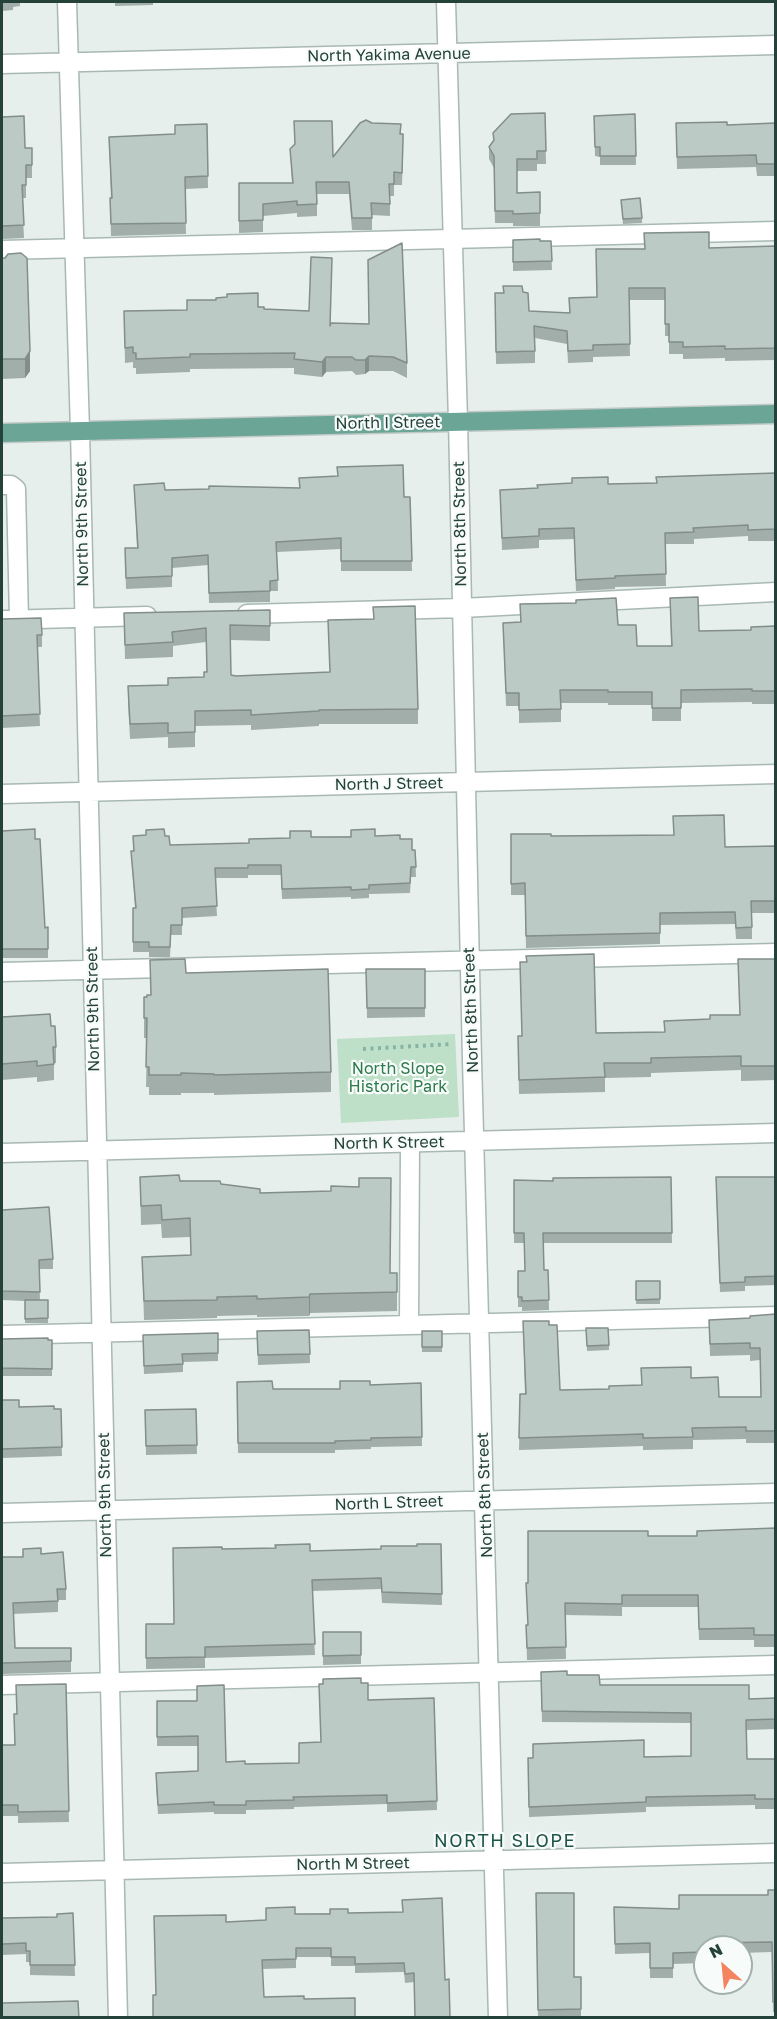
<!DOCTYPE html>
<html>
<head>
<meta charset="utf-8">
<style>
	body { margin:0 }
	#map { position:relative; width:777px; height:2019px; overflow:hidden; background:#e6efeb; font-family:"Golos Text",sans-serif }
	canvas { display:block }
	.frame { position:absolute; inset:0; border:3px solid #24423a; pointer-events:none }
	.north { position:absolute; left:693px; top:1935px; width:60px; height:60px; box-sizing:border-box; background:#f7fbf9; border:2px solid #a3b1ad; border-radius:50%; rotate:333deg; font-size:16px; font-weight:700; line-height:24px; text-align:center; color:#24423a }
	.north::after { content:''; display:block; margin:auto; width:21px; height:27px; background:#f4845f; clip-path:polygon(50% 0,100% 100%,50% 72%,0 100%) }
</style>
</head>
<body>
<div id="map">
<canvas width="777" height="2019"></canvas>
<div class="frame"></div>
<div class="north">N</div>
</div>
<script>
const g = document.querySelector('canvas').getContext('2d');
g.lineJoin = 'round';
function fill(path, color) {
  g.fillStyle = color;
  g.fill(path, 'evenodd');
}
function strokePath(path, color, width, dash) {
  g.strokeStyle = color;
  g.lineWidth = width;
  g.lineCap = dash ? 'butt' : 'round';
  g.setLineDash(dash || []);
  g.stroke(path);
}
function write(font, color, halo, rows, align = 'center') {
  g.font = font + ' "Golos Text",sans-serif';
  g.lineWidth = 4.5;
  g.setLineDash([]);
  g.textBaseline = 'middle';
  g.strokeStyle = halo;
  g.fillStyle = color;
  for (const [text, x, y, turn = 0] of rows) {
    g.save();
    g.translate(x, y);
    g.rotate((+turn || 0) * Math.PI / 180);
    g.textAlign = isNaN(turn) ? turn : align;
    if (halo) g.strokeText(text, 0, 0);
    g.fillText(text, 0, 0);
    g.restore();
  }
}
fill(new Path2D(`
	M455,1034L459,1117L341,1123L337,1039Z`), '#bfe0c8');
const minor = new Path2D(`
	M67,2L80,431L118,2018
	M446,2L458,421L472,1060L498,2018
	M2,64L776,45
	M2,250L776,231
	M2,485H11L16,489L19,620
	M247,614L462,608L776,592
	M2,620L147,616
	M2,794L776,774
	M2,972L776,953
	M2,1153L776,1133
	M409,1325L410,1143
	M2,1335L776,1316
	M2,1513L776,1493
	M2,1685L776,1665
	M2,1873L776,1853`);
const major = new Path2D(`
	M2,433L776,414`);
strokePath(minor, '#a8b8b2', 21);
strokePath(major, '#c2cac8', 21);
strokePath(new Path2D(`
	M363,1049L452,1044`), '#86b3a5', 4, [3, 4.5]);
strokePath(minor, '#fff', 18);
strokePath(major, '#6aa596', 18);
fill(new Path2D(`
	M2,2H20V6L13,7V10L2,11Z
	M115,2H153V5L115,6Z
	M545,113L546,164H537V171H517V193L540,192V226H513V223H495L494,168L489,159V147Z
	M635,114L636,165H600V157L595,156L594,116Z
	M2,117L25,148H32V178H26V198H22L24,238L2,239Z
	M294,121L333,157L401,134L403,152L402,185H394V196H390V216L372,215V230H352L349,194H317V216L297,217V213L263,216V232L239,233V183H292L290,149L295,145Z
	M676,123L727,125L776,123V176H757L756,167L677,169Z
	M207,124L208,188L185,189L186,234L111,236L110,198H111L109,137L175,134Z
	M621,200L642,218V223L623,224Z
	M513,240L551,241L552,270L513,271Z
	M776,246V360L725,361V358L683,359V354H669V336H665V300H629L630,356L593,357V362L568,363L567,344L535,338V363L496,364L495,293L523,292L529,311L570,313L569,298L597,297L709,248Z
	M2,258L30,371L25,378L2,379Z
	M258,307L331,324L407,363V378L393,371H369L365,374L356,375L352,371L326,372L322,377L294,374V368L190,369V372L136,374V368H133V362L125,363L124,311L187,310Z
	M776,473V541H748V536L694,539V544H665L666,586L615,587V589L576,591L574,539L539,540V548L502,550L500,490L608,484L656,483Z
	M134,485L165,490L410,497L412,571H341V549L277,552L278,591H270V602L209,603L208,565L172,568V587L126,589L125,559L137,548Z
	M670,598L699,631L751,630L776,626V704H752V702L681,703V721H652V705H608V703H561V722L519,723V706H506L503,623L520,622V604L618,625L637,646H671Z
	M270,610V641L231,640V675L418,709V724H319V726L251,730V725L195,726V747L168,748V737L130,739L128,701V686L168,685L204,677L207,672L206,642L173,646V657L125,659L124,613Z
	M2,619L42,635V647H37L40,726L2,728Z
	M2,831L35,839L45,928L48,927V958H2Z
	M511,834L725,847L776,846V913H752V939H736L735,924L660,925V944L526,948L525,895H511Z
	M165,836L170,845L249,843L311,837L375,836L400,839L412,850H415L416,877H411L410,893L369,894V898L351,899V897L282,899L281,875H248V878H215L217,916L182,918V935H171L170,957H149V952H133V908H135L131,851H134Z
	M776,959V1080L741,1081V1070L651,1073V1077L605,1078V1092L519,1094L518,1050L596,1033L664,1032L710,1019L739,1015Z
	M150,960L186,973L331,1072V1092L214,1095V1093H181V1095H149V1087H146L147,1038H144V997H147L151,995Z
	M366,969H425V1017L367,1018Z
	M2,1017L51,1026L56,1047V1063H54V1080L37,1082V1077L2,1080Z
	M140,1177L221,1184L260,1193L391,1273H397V1311L310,1313L309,1316L257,1317V1315L217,1316V1318L144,1320L142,1257L191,1255L190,1237L162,1238L161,1224L141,1225Z
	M671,1177L672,1243H543L544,1270H548L549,1310L522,1311V1307H518V1271H525L524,1243H514V1180L553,1181Z
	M776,1177V1285L745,1286V1291L720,1292L716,1186Z
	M2,1210L53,1259V1269H39L40,1300H48V1323H25V1301L2,1300Z
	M636,1281H660V1304H636Z
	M776,1314V1443H746V1439L693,1440V1449L643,1450V1446L519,1450L520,1394H525L523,1321L549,1325L560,1390L609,1389L691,1378L719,1397H761L760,1360L750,1361V1355L710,1356L709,1320L750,1318Z
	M586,1328L609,1345V1350L587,1351Z
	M309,1330L310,1363L258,1365L257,1331Z
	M422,1331H442V1352H422Z
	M218,1333V1361L183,1362V1372L144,1374L143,1343Z
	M2,1339L52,1340V1376H2Z
	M237,1382L273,1389H340L370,1385L421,1383L422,1446L371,1447V1449L335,1450V1453H238Z
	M2,1400L19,1407L61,1409L62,1456L2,1458Z
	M196,1409L197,1454L146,1455L145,1410Z
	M776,1528V1647H754V1640H699L698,1607H622V1616L565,1615L566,1659L527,1660L526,1625H528L526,1583L648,1536H697Z
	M441,1544L442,1605L382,1603L381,1589L312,1591L315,1655L205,1658V1668L146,1669V1624H174L222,1549L310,1551L381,1549Z
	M23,1549L41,1554L66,1589V1600H58V1612L13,1614L15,1648H71V1672L2,1674V1557H23Z
	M323,1632H361V1664L323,1665Z
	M541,1672L567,1675L600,1685L749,1699L776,1698V1729L747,1730V1759H776V1809H755V1805L646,1807V1812L529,1817L528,1758L691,1756V1723L542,1722Z
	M361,1683L368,1700L434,1698L437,1810L387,1812V1804L294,1807V1809L246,1810V1814H214V1812L158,1814L156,1782L198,1771V1746H157V1701H197L226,1762L245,1764L299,1763L321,1742Z
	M66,1684L69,1822L18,1823V1816H2V1745H14L17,1714Z
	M776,1890V2012H773L772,1952L741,1953V1947H705V1963L673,1964V1978H650V1953L615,1954L614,1907L679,1909L768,1895Z
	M536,1893L574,1977H581V2018H538Z
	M442,1898L414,1982L405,1983L404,1972L355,1973V1966H331V1957H296V1968L262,1969L264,1997L304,1999L355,2018L156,1995L226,1922L266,1920L295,1914L403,1912Z
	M73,1913L75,1976L30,1975V1962H26V1954L2,1955V1918L57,1917Z`), '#a1aea9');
fill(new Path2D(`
	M30,351V371L25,378V359Z
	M369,356V371L365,374V360Z
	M326,357V372L322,377V362Z
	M310,1294V1313L309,1316V1297Z`), '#838d89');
const building = new Path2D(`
	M545,113L546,151H537V159H517V193L540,192V213L513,214V211H495L494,156L489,147L494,140L493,133L511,114Z
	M635,114L636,156H600V147H595L594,116Z
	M24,116L25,148H32V165H26V185H22L24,225L2,226V117Z
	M366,120L372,123L401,124L400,134H403V140L402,173L394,172V184H389L390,204L371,203L372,218H352L349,182H316L317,204L297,205V201L263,204V220L239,221V183H293L290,149L295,144L294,121H332L333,157L360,123Z
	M727,122V125L776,123V164H757L756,155L677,157L676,123Z
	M207,124L208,176L185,177L186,223L111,224L110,198H112L109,137L175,134V125Z
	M640,198L642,218L623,219L621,200Z
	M709,232V248L776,246V348L725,349V346L683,347V342H669V324H665V288H629L630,344L593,345V350L568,351L567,331L534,326L535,351L496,352L495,293H504L503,286H522L523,292L528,293L529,311L570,313L569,298L597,297L596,249H645L644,233Z
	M540,239V241H551L552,261L513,262V240Z
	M402,243L407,363L393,357L369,356L365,360H356L352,357H326L322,362L294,359L295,353L190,354V357L136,359V353H133V347L125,348L124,311L187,310V300H216V298L227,297V294L258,293V307H264V309L309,311L311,257L332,258L330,326L331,323L369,324L368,260Z
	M21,253L27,258L30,351L25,359H2V258H5L8,254Z
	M403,465L404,497H410L412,561H341V538L276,542L278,580L270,581V591L209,593L208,555L172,558V576L126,578L125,548H138L134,485L164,483L165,490L209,489V486L300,488L299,478L338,476L337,467Z
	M776,473V529L748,530V525L693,528L694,532L665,533L666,574L615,576V578L576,580L574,528L539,529V536L502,538L500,490L538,488L537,485L572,483V478L608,477V484L657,483L656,477Z
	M698,597L699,631L751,630V627L776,626V691H752V689L681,690V708H652V692H608V690H560L561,709L519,710V693H506L503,623L521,622L520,604L576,603V600L616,598L618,625H636L637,646H672L670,598Z
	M415,606L418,709L319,710V711L251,715V710L195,711V732L168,733V723L130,724L128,686L168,685V678L204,677V672H207L206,628L172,632L173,642L125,645L124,613L270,610V626L230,625L231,675L236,676L330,672L328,620L374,619L373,607Z
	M41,618L42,635H37L40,714L2,716V619Z
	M724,815L725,847L776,846V901H751L752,927L736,928L735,912L660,913V933L526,936L525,883L511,884V834H551V836L674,835L673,816Z
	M35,829V839H40L45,928L48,927V949H2V831Z
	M164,829L165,836H169L170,845L249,843V839L290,838V831H311V837H351V830L375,829V836L400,835V839H412V850H415L416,867H411L410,883L369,885V889L351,890V887L282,889L281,865H248V868H215L217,906L182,908V925H171L170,947H149V942H133V908H136L131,851H134L133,836L146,835V830Z
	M594,954L596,1033L665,1032L664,1021L710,1019V1015H740L738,959H776V1066H741V1056L651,1058V1063H604L605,1077L519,1080L518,1036H522L520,962H527L526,956Z
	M185,959L186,973L328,969L331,1072L214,1075V1074L181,1073V1075H149V1067H146L147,1018H144V997H147V995H151L150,960Z
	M366,969H425V1008H367Z
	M50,1014L51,1026H55L56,1047H53L54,1064L37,1066V1061L2,1064V1017Z
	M179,1175L180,1181H220L221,1184L260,1189V1193L331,1191V1186L359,1187V1178H391L390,1273H397V1292L310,1294L309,1297L257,1299V1296L217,1297V1300L144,1301L142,1257L191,1255L190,1218L162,1220L161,1205L141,1206L140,1177Z
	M671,1177L672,1233H543L544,1270H548L549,1300L522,1301V1297H518V1271H525L524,1233H514V1180L553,1181V1178Z
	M716,1177H776V1276L745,1277V1282L720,1283Z
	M49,1207L53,1259L39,1260L40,1292L2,1291V1210Z
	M636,1281H660V1299L636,1300Z
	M25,1300H48V1318L25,1319Z
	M776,1314V1431H746V1427L692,1428L693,1437L643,1438V1434L519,1438L520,1394H526L523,1321H549V1325H557L560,1390L609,1389V1386L642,1385L641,1368L691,1367V1378L718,1377L719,1397H761L760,1348H750V1343L710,1344L709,1320L750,1318V1316Z
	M586,1328H608L609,1345L587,1346Z
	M309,1330L310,1354L258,1355L257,1331Z
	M422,1331H442V1347H422Z
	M218,1333V1353L182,1354L183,1364L144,1366L143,1335Z
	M48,1338V1340H52V1369L2,1368V1339Z
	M272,1381L273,1389H340V1381H370V1385L421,1383L422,1437L371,1438V1440L335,1441V1443H238L237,1382Z
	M2,1400H19V1407L54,1406V1409H61L62,1447L2,1449Z
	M196,1409L197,1445L146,1446L145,1410Z
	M776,1528V1635H754V1628L699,1629L698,1595H622V1604L565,1603L566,1647L527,1648L526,1625H528L526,1583H528V1531H648V1536H697V1531Z
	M310,1544V1551L381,1549V1546H417V1544H441L442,1594L382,1592L381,1578L312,1580L315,1644L205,1647V1657L146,1658V1624H174L173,1548L222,1547V1549L276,1548L275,1545Z
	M41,1548V1554L63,1552L66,1589H57L58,1601L13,1603L15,1648H71V1661L2,1663V1557H23V1549Z
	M323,1632H361V1655L323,1656Z
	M567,1671V1675H599L600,1685H749V1699L776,1698V1719L746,1720L747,1759H776V1799H755V1795L646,1797V1802L529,1807L528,1758H533V1744L644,1740V1757L691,1756V1713L542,1711L541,1672Z
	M361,1678V1683H368V1700L434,1698L437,1801L387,1803V1795L293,1797L294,1800L246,1801V1805H214V1802L158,1805L156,1773L198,1771V1736L157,1737V1701H197V1686L224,1685L226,1762L245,1761V1764L299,1763V1743L321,1742L319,1684H323V1679Z
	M66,1684L69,1811L18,1812V1805H2V1745H15L14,1714H17L16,1685Z
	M768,1890H776V2002H773L772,1942L709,1943V1947H705V1952L673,1953V1968H650V1943L615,1944L614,1907L679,1909V1895H768Z
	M536,1893H574V1977H581V2009L538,2010Z
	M442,1898L445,1980L449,1979L450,2018H415L414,1973L405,1974L404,1963L355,1964V1957H331V1948H296V1959L262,1960L264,1997L304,1996V1999L355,1998V2018H153V1995H156L154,1916L226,1915V1922L266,1920V1908L295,1907V1914H330V1909H348V1913L403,1912L402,1900Z
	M73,1913L75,1965H30V1951H26V1943L2,1944V1918L57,1917V1914Z
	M78,2001L79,2018H2V2003Z`);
fill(building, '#bbcac4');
strokePath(building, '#838d89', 1.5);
write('16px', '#24423a', '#f7fbf9', [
	["North Yakima Avenue",389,55,-1],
	["North I Street",388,423,-1],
	["North 9th Street",82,524,-91],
	["North 8th Street",460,524,-91],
	["North J Street",389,784,-1],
	["North 9th Street",93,1009,-91],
	["North 8th Street",471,1010,-92],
	["North K Street",389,1143,-1],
	["North 9th Street",105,1495,-91],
	["North 8th Street",485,1495,-92],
	["North L Street",389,1503,-2],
	["North M Street",353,1864,-1]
]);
write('16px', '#2d7a4b', '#f7fbf9', [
	["North Slope",398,1069],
	["Historic Park",398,1087]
]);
g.letterSpacing = '1.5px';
write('18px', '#1f5548', '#f7fbf9', [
	["NORTH SLOPE",505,1841]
]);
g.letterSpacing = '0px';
</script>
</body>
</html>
